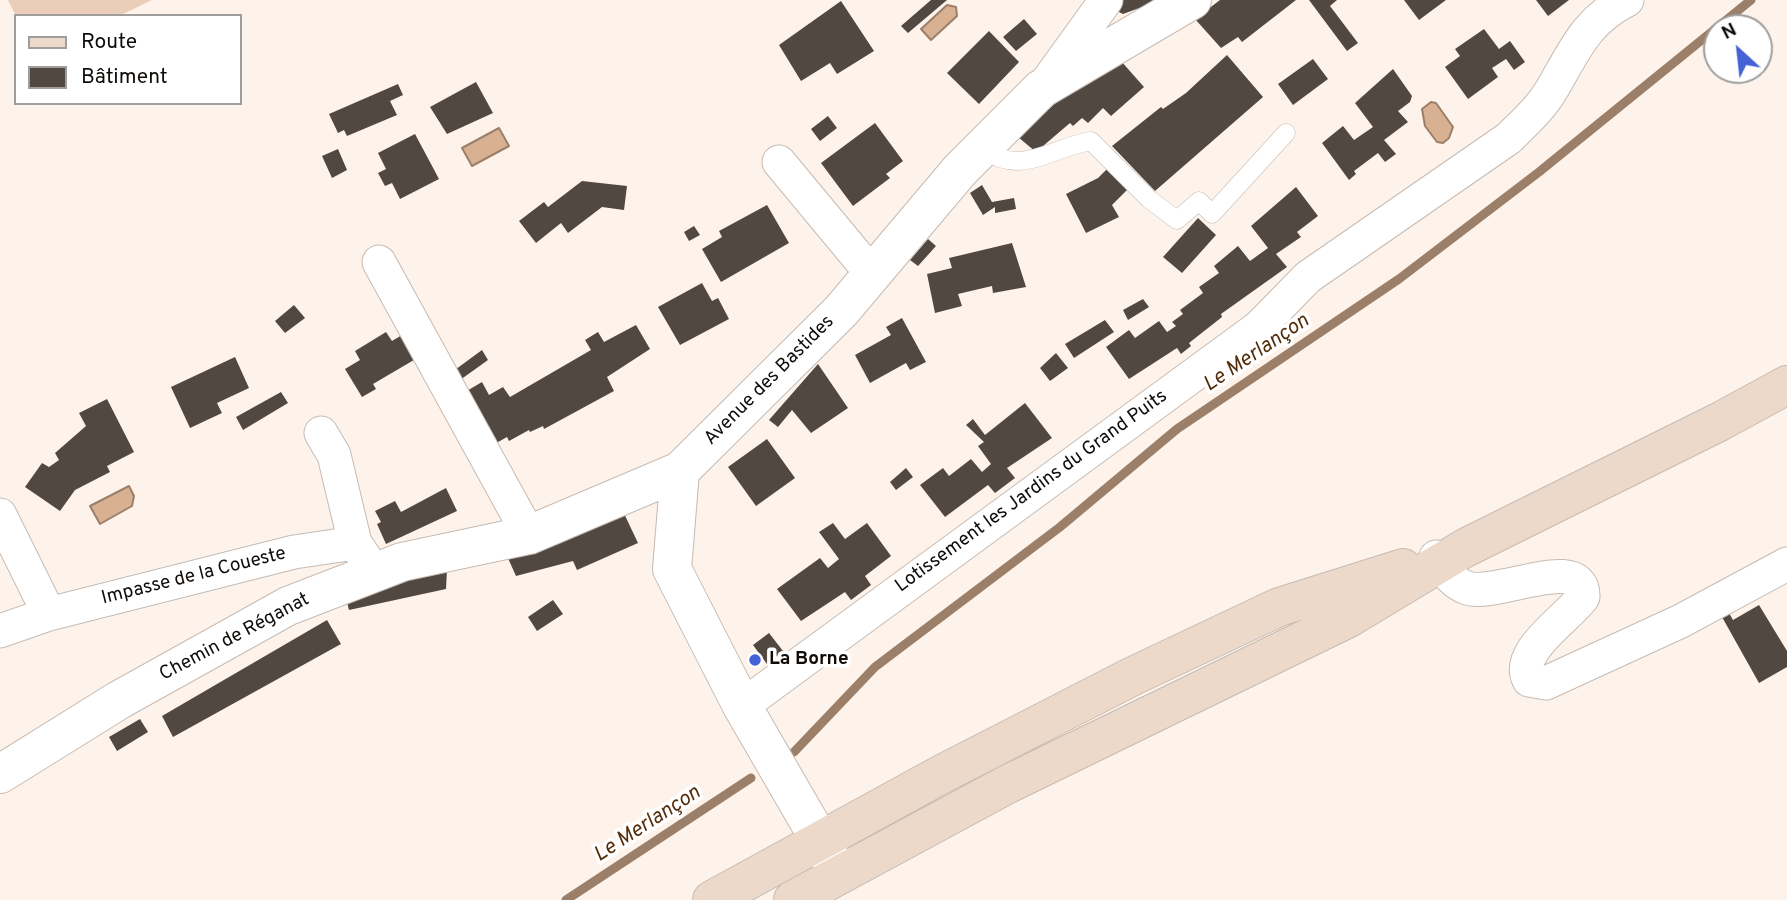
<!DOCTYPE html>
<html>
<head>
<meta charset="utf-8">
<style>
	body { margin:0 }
	#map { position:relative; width:1787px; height:900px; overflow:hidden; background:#fef3ea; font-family:Overpass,sans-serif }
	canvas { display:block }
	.legend { position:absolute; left:14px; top:14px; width:228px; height:91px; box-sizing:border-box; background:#fff; border:2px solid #9f9e9d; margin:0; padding:9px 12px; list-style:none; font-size:21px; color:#0f0c09 }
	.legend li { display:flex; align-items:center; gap:14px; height:35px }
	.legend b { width:35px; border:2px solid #9f9e9d }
	.north { position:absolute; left:1703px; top:14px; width:70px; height:70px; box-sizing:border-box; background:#fff; border:2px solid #9f9e9d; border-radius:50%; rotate:333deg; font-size:19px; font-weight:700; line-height:28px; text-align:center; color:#0f0c09 }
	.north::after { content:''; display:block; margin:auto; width:24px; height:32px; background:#4462d5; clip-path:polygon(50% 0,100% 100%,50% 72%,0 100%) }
</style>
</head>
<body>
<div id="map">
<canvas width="1787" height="900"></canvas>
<ul class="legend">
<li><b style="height:9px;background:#ecd9ca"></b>Route</li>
<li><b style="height:19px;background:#514841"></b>Bâtiment</li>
</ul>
<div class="north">N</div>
</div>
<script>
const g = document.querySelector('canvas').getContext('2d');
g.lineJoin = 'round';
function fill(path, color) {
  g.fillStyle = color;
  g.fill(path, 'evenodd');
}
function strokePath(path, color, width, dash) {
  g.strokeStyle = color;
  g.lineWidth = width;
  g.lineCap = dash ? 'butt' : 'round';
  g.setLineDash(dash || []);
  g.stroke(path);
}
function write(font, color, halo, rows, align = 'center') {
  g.font = font + ' Overpass,sans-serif';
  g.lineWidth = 7;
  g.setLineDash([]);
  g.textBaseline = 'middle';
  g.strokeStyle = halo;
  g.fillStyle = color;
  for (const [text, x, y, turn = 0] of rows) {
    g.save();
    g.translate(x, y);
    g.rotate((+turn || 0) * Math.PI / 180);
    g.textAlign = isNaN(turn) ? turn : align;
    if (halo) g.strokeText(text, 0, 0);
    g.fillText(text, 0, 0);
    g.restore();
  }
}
fill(new Path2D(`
	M8,0H152L119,16H16Z`), '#eaceba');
const water = new Path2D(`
	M947,5L956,7L957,16L931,40L921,29Z
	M1431,102L1436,103L1453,127L1449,138L1443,143L1437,142L1425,126L1422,109Z
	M499,128L509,146L472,166L462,148Z
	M129,486L134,496L132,506L100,524L90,506Z`);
fill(water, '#d8b092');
strokePath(water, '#9c7f69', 2);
strokePath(new Path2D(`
	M794,752L875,667L1060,527L1177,429L1399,279L1539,172L1751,0
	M566,900L751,778`), '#9c7f69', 9);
fill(new Path2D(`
	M931,0H947L908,33L901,26Z
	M1115,0H1161L1123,14L1109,7Z
	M1220,0H1296L1242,42L1238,37L1221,48L1195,19Z
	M1309,0H1337L1330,6L1358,43L1347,51Z
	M1404,0H1446L1419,20Z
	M1536,0H1569L1548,16Z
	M841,1L874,51L837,74L830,63L801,81L779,45Z
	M1024,19L1037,34L1016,51L1003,37Z
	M1484,29L1499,49L1510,41L1525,62L1514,70L1506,59L1492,68L1498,77L1468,99L1445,67L1460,56L1455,49Z
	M989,31L1019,62L979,104L947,73Z
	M1227,55L1263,97L1155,191L1112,146L1161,107L1163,109L1186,93Z
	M1313,59L1328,79L1293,105L1278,84Z
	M1121,61L1144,87L1111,116L1103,108L1088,123L1082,118L1073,126L1070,123L1036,152L1018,137L1062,97Z
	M1393,69L1412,96L1410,102L1398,111L1408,122L1384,140L1396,154L1385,162L1378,153L1354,171L1356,174L1349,180L1322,143L1343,126L1354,140L1373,127L1355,103Z
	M476,82L493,113L447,134L430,107Z
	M398,84L403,95L390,101L397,115L347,136L344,130L338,133L329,114Z
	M828,116L837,128L820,141L811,129Z
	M875,123L903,161L886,174L890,178L853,206L821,163Z
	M415,134L439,179L400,199L392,183L385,186L378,173L386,169L378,153Z
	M338,149L347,170L332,178L322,156Z
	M1108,168L1129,188L1112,205L1119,217L1086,233L1066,194L1098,178Z
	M582,181L627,186L624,210L602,207L568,233L561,223L536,243L519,221L544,202L548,207Z
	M982,185L992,202L1014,198L1016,209L995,213V207L983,215L970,193Z
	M1296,187L1318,216L1297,232L1301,237L1276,254L1287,267L1221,314L1222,317L1189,343L1191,346L1181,354L1177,348L1129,379L1106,347L1129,330L1135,338L1159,321L1167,332L1176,326L1172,322L1183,314L1180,310L1203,293L1199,287L1219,273L1214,266L1238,246L1250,261L1268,248L1251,226Z
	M767,205L789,243L721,282L702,249L722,237L719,231Z
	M1198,218L1216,235L1182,273L1163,257Z
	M694,226L700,235L689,241L684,232Z
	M928,239L936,246L918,266L910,260Z
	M1012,243L1026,287L993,293L992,286L958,294L962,306L935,313L927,274L952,268L949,258Z
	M702,283L712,301L718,298L729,319L680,345L658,307Z
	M1143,299L1149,307L1128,320L1123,310Z
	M294,305L305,318L285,333L275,321Z
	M902,318L926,362L910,370L906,363L870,383L855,355L891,335L886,327Z
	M1105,320L1114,332L1074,358L1065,344Z
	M636,325L650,349L607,377L614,391L544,429L543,426L530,432L529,430L509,441L507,437L491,446L460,395L482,382L489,395L503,387L510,397L591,350L585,340L598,332L604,342Z
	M386,332L392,341L407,332L419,357L373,384L376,389L362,397L345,369L360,360L355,351Z
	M482,350L488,360L453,385L448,375Z
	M1056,353L1068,368L1050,381L1040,368Z
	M235,357L249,388L217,403L222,413L190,428L171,387Z
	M818,364L848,408L811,433L792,410L778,427L769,420Z
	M281,392L288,403L243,430L236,417Z
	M107,399L134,452L107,466L110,472L75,490L60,511L25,487L42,463L49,467L59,460L55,453L86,426L79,413Z
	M1025,403L1052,438L1007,468L1015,478L995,493L988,485L945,517L920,485L943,468L949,476L971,459L982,472L991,464L978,446L984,442L966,425L973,419L985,435Z
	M767,439L795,478L756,506L728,467Z
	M906,468L913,477L896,490L890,482Z
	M446,488L457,511L386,544L377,524L381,522L375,511L395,501L401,512Z
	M620,505L638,543L577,570L573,561L516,576L507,556Z
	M833,523L845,539L867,523L891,556L865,576L871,585L851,600L845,592L801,621L777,589L820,558L828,568L839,559L819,532Z
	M447,570L446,589L349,610L345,594Z
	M553,600L563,614L537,631L528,617Z
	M1759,605L1787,651V667L1759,683L1722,617L1729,613L1733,620Z
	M327,620L341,644L173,737L162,716Z
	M769,633L783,651L767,664L753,645Z
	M140,719L148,732L117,751L109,737Z`), '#514841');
const service = new Path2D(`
	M982,149C1023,177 1049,148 1091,141L1149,199L1177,220L1199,201L1212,214L1286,133`);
const minor = new Path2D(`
	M1044,86L1106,0
	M779,162L872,274
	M379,262L529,535
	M321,433L334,455L355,543
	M0,515L49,614
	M1436,557C1444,569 1452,583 1467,588C1496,598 1585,551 1583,597C1567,619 1514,652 1529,680L1546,683L1681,621L1787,564
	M0,631L49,614L294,552L355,543L375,573
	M742,706L1259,327L1308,277L1509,138C1525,122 1541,108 1552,89C1574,52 1585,21 1627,0`);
const tertiary = new Path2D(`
	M0,774L119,700L288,606L402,562L529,535L680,471
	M837,870L742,706L672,569L680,471L841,311L960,170L1041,89L1192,0`);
const secondary = new Path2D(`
	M712,900L942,774L1133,676L1279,607L1403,568
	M793,900L1008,784L1349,618L1465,548L1719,422L1787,385`);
strokePath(service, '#c6bbb3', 19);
strokePath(minor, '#c6bbb3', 35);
strokePath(tertiary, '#c6bbb3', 40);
strokePath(secondary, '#c6bbb3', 40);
strokePath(service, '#fff', 18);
strokePath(minor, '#fff', 33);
strokePath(tertiary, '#fff', 38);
strokePath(secondary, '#ecd9ca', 38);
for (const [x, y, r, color] of [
	[755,660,7,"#4462d5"]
]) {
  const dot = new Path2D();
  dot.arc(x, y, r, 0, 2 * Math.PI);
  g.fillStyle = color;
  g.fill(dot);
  strokePath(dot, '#fff', 2.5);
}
write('19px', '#0f0c09', '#fff', [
	["Avenue des Bastides",770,381,-45],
	["Lotissement les Jardins du Grand Puits",1032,492,-36],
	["Impasse de la Coueste",194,577,-14],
	["Chemin de Réganat",235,638,-28]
]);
write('bold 19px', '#0f0c09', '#fff', [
	["La Borne",769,660]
], 'left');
write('italic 21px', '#542e0a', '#fff', [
	["Le Merlançon",1257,354,-34],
	["Le Merlançon",648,825,-33]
]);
</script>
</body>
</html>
